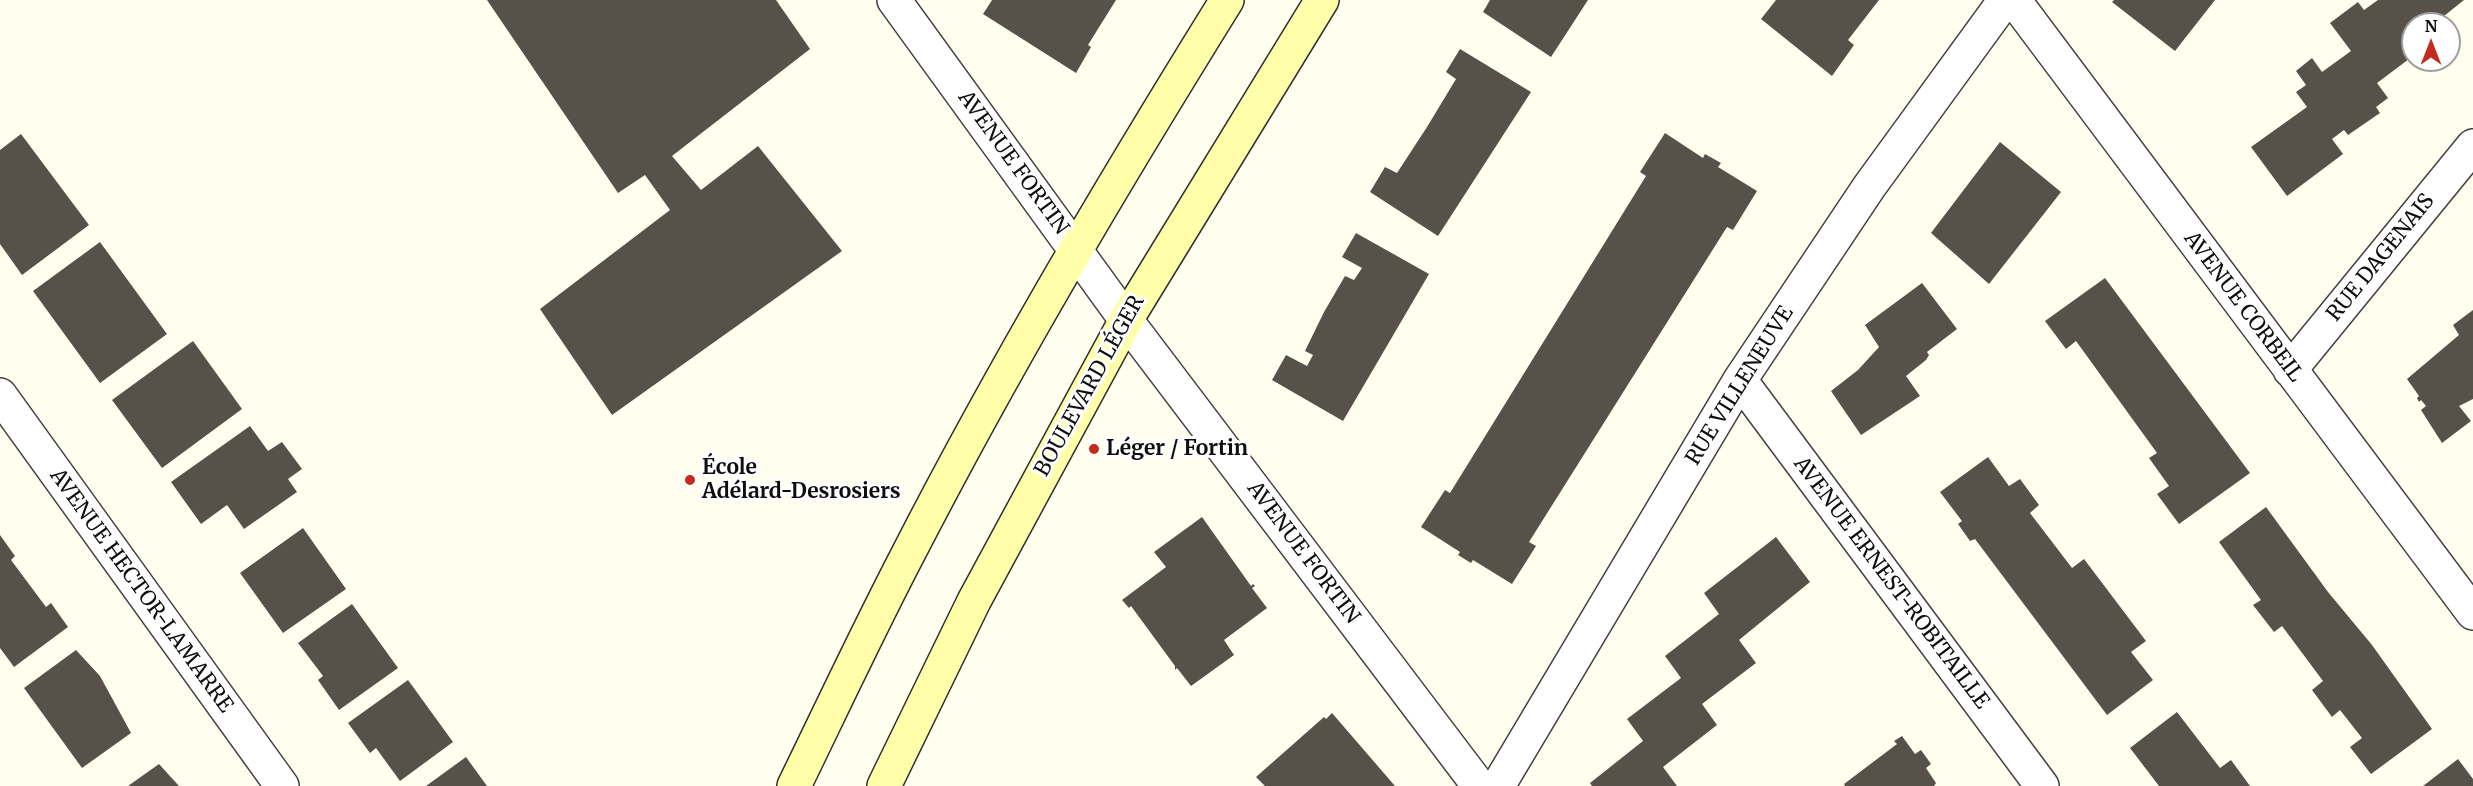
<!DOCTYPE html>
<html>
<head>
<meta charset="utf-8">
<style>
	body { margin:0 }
	#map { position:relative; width:2473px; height:786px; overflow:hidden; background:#fffeef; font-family:Merriweather,serif }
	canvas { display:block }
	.north { position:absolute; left:2401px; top:12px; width:60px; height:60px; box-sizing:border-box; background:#fff; border:2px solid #9f9f9f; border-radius:50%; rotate:0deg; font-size:16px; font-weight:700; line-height:24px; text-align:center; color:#0e0e0e }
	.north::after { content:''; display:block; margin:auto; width:21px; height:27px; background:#c52a20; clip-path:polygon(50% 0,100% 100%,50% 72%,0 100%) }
</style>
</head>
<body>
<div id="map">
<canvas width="2473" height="786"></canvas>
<div class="north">N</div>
</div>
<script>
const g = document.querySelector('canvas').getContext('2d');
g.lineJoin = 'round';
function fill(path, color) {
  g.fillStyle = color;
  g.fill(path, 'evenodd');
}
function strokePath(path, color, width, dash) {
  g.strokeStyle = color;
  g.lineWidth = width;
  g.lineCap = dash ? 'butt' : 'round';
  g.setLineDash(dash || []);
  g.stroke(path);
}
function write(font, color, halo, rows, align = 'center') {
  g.font = font + ' Merriweather,serif';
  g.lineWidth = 6;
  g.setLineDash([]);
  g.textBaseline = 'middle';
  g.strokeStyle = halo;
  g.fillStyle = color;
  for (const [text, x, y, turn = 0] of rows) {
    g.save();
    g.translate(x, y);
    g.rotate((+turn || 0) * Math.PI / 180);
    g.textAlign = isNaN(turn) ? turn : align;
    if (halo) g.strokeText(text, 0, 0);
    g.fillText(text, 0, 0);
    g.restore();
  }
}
fill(new Path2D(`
	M487,0H776L810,49L672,156L701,190L758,146L842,251L612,415L540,309L670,210L645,175L618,193Z
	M992,0H1116L1088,45L1091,47L1076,73L983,14Z
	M1490,0H1588L1551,57L1483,12Z
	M1776,0H1879L1848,40L1854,45L1832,76L1761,19Z
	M2114,0H2215L2175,51L2112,2Z
	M2378,0H2464L2434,24H2413V56L2377,83L2388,98L2376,107L2380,113L2348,135L2344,130L2332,139L2343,154L2287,196L2251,147L2307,107L2296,92L2306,85L2296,71L2312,58L2322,72L2351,51L2330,23L2358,2L2364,10Z
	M1460,49L1531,92L1438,236L1370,192L1385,167L1397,173L1427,127L1456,79L1446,72Z
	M1665,133L1703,158L1705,154L1721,163L1718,167L1757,191L1733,230L1727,227L1529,542L1536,546L1512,584L1473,560L1471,563L1458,555L1460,552L1421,527L1445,490L1450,493L1646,176L1640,172Z
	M21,134L89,225L22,275L0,244V150Z
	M2000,142L2061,192L1989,284L1931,233Z
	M1356,233L1429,274L1343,421L1272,380L1286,355L1307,366L1313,355L1305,351L1324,312L1345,276L1354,280L1362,268L1342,257Z
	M100,242L167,334L100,383L33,291Z
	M2105,278L2250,473L2179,524L2157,494L2169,486L2149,458L2157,453L2076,341L2066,349L2045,321Z
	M1922,283L1957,329L1927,352L1929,355L1926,360L1906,376L1920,396L1861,435L1831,391L1858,370L1879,347L1865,325Z
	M2473,310V399L2459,406L2471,421L2442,443L2421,410L2426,406L2421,400L2419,402L2417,398L2419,396L2407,379L2459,335L2453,325Z
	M193,341L242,409L162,468L112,400Z
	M250,426L268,451L282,442L302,469L288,479L297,492L244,529L227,505L201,524L171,482Z
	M1988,457L2009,486L2020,479L2039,505L2030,513L2072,568L2084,559L2146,641L2131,652L2153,680L2107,715L1975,539L1970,541L1958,524L1962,521L1940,492Z
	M2266,507L2328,592L2372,645L2432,729L2371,774L2350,747L2362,738L2340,710L2332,717L2312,690L2323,681L2282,626L2274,632L2253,605L2261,600L2219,542Z
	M1202,517L1251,586L1253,584L1255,586L1252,588L1267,608L1224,640L1234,655L1191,686L1177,668L1175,670V666L1131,606L1129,608L1122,600L1166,567L1154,552Z
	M303,528L346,589L283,633L240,573Z
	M0,535L15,556L11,560L46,607L51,603L68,627L14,667L0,648Z
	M1776,537L1810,582L1739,640L1756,663L1702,704L1717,725L1663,767L1677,786H1592L1590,783L1643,741L1627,719L1681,678L1665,656L1719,614L1704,593Z
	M352,604L398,668L339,710L318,680L323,676L298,643Z
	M76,650L100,676L131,733L82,768L24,688Z
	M408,680L453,742L400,781L376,748L370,753L348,723Z
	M2177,712L2220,768L2231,760L2250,786H2159L2130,748Z
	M1332,713L1395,786H1265L1256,777L1324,717L1326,719Z
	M1902,736L1915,754L1921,750L1931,764L1926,768L1936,783L1934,786H1845L1844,784L1897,744L1894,741Z
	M466,757L487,786H426Z
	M2458,759L2473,779V786H2423Z
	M159,764L179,786H128Z`), '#57514a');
const street = new Path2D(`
	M894,0L1126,320L1479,786
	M2014,0L2473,613
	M2290,370L2473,146
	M1740,380L2042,786
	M0,395L282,786
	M1498,786L1740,380L1869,187L2005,0`);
const secondary = new Path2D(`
	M794,786C831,710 867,633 906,558C1004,367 1114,182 1227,0
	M884,786L974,601L1126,320L1322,0`);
strokePath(street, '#414141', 36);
strokePath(secondary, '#303030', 36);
strokePath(street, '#fff', 33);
strokePath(secondary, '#ffa', 33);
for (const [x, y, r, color] of [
	[1094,449,6,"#c52a20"],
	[690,480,6,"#c52a20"]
]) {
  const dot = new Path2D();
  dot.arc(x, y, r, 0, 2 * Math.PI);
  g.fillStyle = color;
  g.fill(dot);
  strokePath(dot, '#fff', 2);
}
write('21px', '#0e0e0e', '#fff', [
	["AVENUE FORTIN",1013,163,54],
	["RUE DAGENAIS",2381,258,-51],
	["AVENUE CORBEIL",2243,307,53],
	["BOULEVARD LÉGER",1090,386,-61],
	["RUE VILLENEUVE",1740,386,-58],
	["AVENUE FORTIN",1303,553,53],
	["AVENUE ERNEST-ROBITAILLE",1891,583,53],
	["AVENUE HECTOR-LAMARRE",141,591,54]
]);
write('bold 21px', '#0e0e0e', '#fff', [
	["Léger / Fortin",1106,449],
	["École",702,468],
	["Adélard-Desrosiers",702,492]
], 'left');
</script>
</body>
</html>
